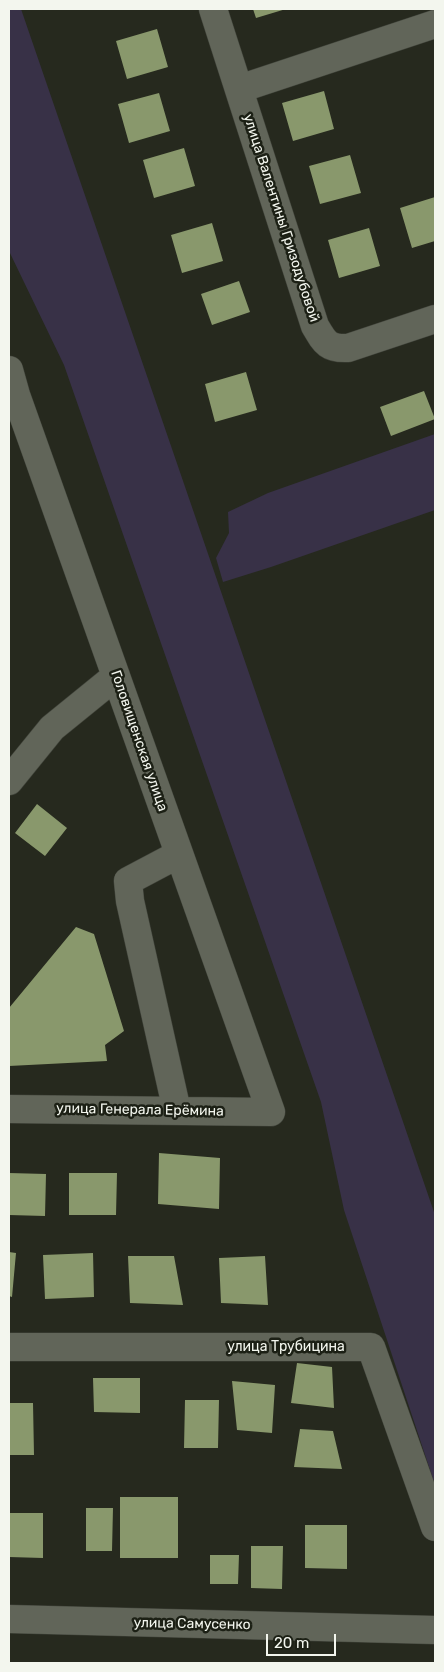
<!DOCTYPE html>
<html>
<head>
<meta charset="utf-8">
<style>
	body { margin:0 }
	#map { position:relative; width:444px; height:1672px; overflow:hidden; background:#26291e; font-family:Rubik,sans-serif }
	canvas { display:block }
	.frame { position:absolute; inset:0; border:10px solid #f3f6ee; pointer-events:none }
	.scale { position:absolute; left:266px; top:1634px; width:70px; height:22px; box-sizing:border-box; border:2px solid #f3f6ee; border-top:0; padding-left:6px; font-size:15px; line-height:18px; white-space:nowrap; color:#f3f6ee; -webkit-text-stroke:4px #1c2015; paint-order:stroke }
</style>
</head>
<body>
<div id="map">
<canvas width="444" height="1672"></canvas>
<div class="frame"></div>
<div class="scale">20 m</div>
</div>
<script>
const g = document.querySelector('canvas').getContext('2d');
g.lineJoin = 'round';
function fill(path, color) {
  g.fillStyle = color;
  g.fill(path, 'evenodd');
}
function strokePath(path, color, width, dash) {
  g.strokeStyle = color;
  g.lineWidth = width;
  g.lineCap = dash ? 'butt' : 'round';
  g.setLineDash(dash || []);
  g.stroke(path);
}
function write(font, color, halo, rows, align = 'center') {
  g.font = font + ' Rubik,sans-serif';
  g.lineWidth = 5;
  g.setLineDash([]);
  g.textBaseline = 'middle';
  g.strokeStyle = halo;
  g.fillStyle = color;
  for (const [text, x, y, turn = 0] of rows) {
    g.save();
    g.translate(x, y);
    g.rotate((+turn || 0) * Math.PI / 180);
    g.textAlign = isNaN(turn) ? turn : align;
    if (halo) g.strokeText(text, 0, 0);
    g.fillText(text, 0, 0);
    g.restore();
  }
}
fill(new Path2D(`
	M9,9H21L435,1215V1485L344,1210L321,1102L64,365L9,251Z
	M435,434V510L271,567L223,582L216,558L229,533L228,512L268,493Z`), '#383147');
fill(new Path2D(`
	M253,9H286L256,18Z
	M157,29L168,67L127,79L116,41Z
	M324,91L334,129L293,141L282,103Z
	M159,93L170,131L129,143L118,104Z
	M184,148L195,186L154,198L143,160Z
	M350,155L361,193L320,204L309,166Z
	M435,197V241L412,248L400,208Z
	M212,223L223,261L182,273L171,235Z
	M369,228L380,266L339,278L328,240Z
	M239,281L250,312L212,325L201,294Z
	M246,372L257,410L215,422L205,384Z
	M424,391L435,419L391,436L380,407Z
	M37,804L67,828L45,856L15,833Z
	M76,927L94,934L124,1031L105,1045L107,1061L9,1066V1008Z
	M159,1153L220,1158L219,1209L158,1204Z
	M9,1173L46,1174L45,1216L9,1215Z
	M69,1173H117L116,1215H69Z
	M9,1252L16,1253L12,1297L9,1296Z
	M93,1253L94,1297L45,1299L43,1255Z
	M128,1256H174L183,1305L130,1303Z
	M265,1256L268,1305L221,1303L219,1258Z
	M297,1363L332,1367L334,1408L291,1403Z
	M93,1378H140V1413L94,1412Z
	M232,1381L275,1385L272,1433L237,1430Z
	M185,1400H219L218,1448H184Z
	M9,1403H33L34,1455H9Z
	M300,1429L333,1431L342,1469L294,1467Z
	M120,1497H178V1558H120Z
	M86,1508H113L112,1551H86Z
	M9,1513H43V1558L9,1557Z
	M305,1525H347V1569L305,1568Z
	M251,1546H283L282,1589L251,1588Z
	M210,1555H239L238,1584H210Z`), '#89986c');
const minor = new Path2D(`
	M213,9L315,326C325,343 328,349 348,348L435,319
	M239,89L435,24
	M9,370L16,395L271,1112L9,1109
	M9,781L52,728L116,676
	M177,1111L130,901L128,881L179,854
	M9,1347H371L435,1527
	M9,1619L435,1630`);
strokePath(minor, '#41443b', 29);
strokePath(minor, '#616559', 28);
write('14px', '#f3f6ee', '#1c2015', [
	["улица Валентины Гризодубовой",281,218,72],
	["Головищенская улица",139,741,71],
	["улица Генерала Ерёмина",140,1110,1],
	["улица Трубицина",286,1347],
	["улица Самусенко",192,1624,1]
]);
</script>
</body>
</html>
